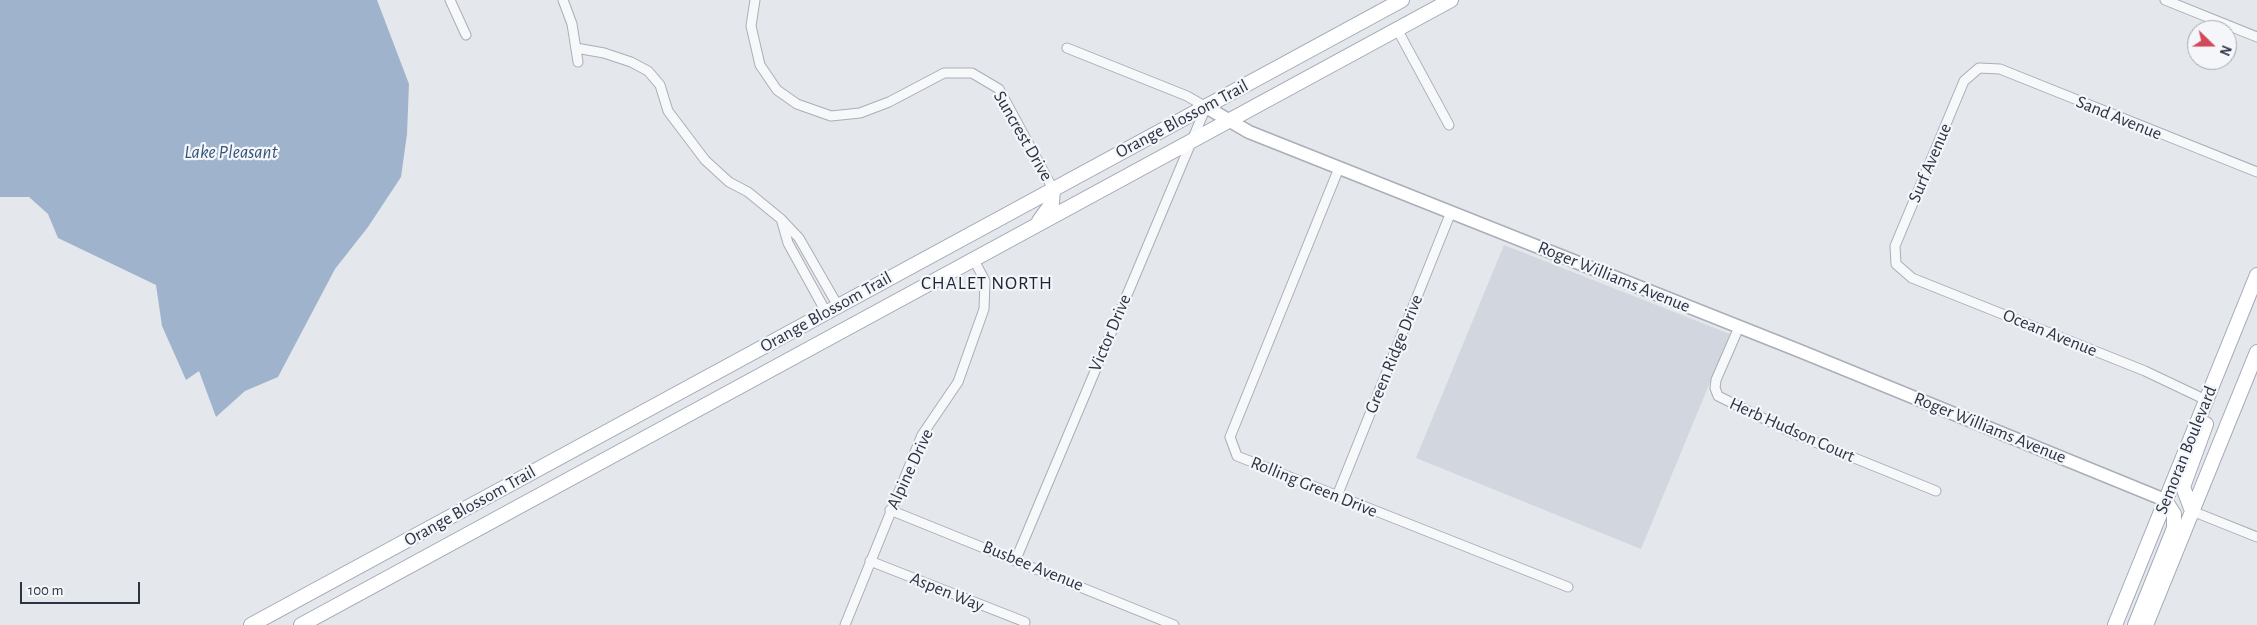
<!DOCTYPE html>
<html>
<head>
<meta charset="utf-8">
<style>
	body { margin:0 }
	#map { position:relative; width:2257px; height:625px; overflow:hidden; background:#e4e7ec; font-family:"Alegreya Sans",sans-serif }
	canvas { display:block }
	.north { position:absolute; left:2187px; top:20px; width:50px; height:50px; box-sizing:border-box; background:#f4f6f9; border:1px solid #a4a8b1; border-radius:50%; rotate:112deg; font-size:14px; font-weight:700; line-height:20px; text-align:center; color:#2b3445 }
	.north::after { content:''; display:block; margin:auto; width:18px; height:22px; background:#d1495b; clip-path:polygon(50% 0,100% 100%,50% 72%,0 100%) }
	.scale { position:absolute; left:20px; top:582px; width:120px; height:22px; box-sizing:border-box; border:2px solid #2b3445; border-top:0; padding-left:6px; font-size:15px; line-height:18px; white-space:nowrap; color:#2b3445; -webkit-text-stroke:4px #f4f6f9; paint-order:stroke }
</style>
</head>
<body>
<div id="map">
<canvas width="2257" height="625"></canvas>
<div class="north">N</div>
<div class="scale">100 m</div>
</div>
<script>
const g = document.querySelector('canvas').getContext('2d');
g.lineJoin = 'round';
function fill(path, color) {
  g.fillStyle = color;
  g.fill(path, 'evenodd');
}
function strokePath(path, color, width, dash) {
  g.strokeStyle = color;
  g.lineWidth = width;
  g.lineCap = dash ? 'butt' : 'round';
  g.setLineDash(dash || []);
  g.stroke(path);
}
function write(font, color, halo, rows, align = 'center') {
  g.font = font + ' "Alegreya Sans",sans-serif';
  g.lineWidth = 4.5;
  g.setLineDash([]);
  g.textBaseline = 'middle';
  g.strokeStyle = halo;
  g.fillStyle = color;
  for (const [text, x, y, turn = 0] of rows) {
    g.save();
    g.translate(x, y);
    g.rotate((+turn || 0) * Math.PI / 180);
    g.textAlign = isNaN(turn) ? turn : align;
    if (halo) g.strokeText(text, 0, 0);
    g.fillText(text, 0, 0);
    g.restore();
  }
}
fill(new Path2D(`
	M1504,245L1730,334L1641,549L1416,458Z`), '#d2d6de');
fill(new Path2D(`
	M0,0H377L409,84L407,134L401,177L368,227L335,269L278,377L245,391L216,417L199,371L186,380L162,326L156,285L58,238L48,214L29,197H0Z`), '#9fb4cc');
const street = new Path2D(`
	M450,0L466,35
	M563,0L572,24L578,62
	M755,0L751,26L760,65L777,90L797,104L831,116L860,113L889,102L944,73H972L999,89L1053,189
	M2165,0L2257,37
	M1397,29L1449,125
	M576,48L604,53L631,62L648,71L660,85L668,111L705,160L729,182L748,192L781,219L799,238L838,306
	M1339,168L1230,437L1237,456L1568,587
	M782,222L788,243L826,312
	M1739,327L1716,380L1715,388L1718,396L1795,434L1936,491
	M2206,400L2145,371L1912,278L1896,264L1895,246L1964,81L1979,68L2000,69L2257,172
	M1337,496L1451,212
	M890,510L1174,625
	M2192,511L2257,537
	M1016,559L1206,107L1187,96L1067,48
	M870,561L1025,622
	M845,625L922,435L958,382L984,309L985,281L974,260`);
const secondary = new Path2D(`
	M1206,107L1249,132L1800,351L2165,500`);
const primary = new Path2D(`
	M1039,221L1052,203L1053,189
	M2192,511L2183,487L2206,424
	M251,625L1402,0
	M301,625L1451,0
	M2115,625L2257,275
	M2135,625L2174,528V514L2165,500
	M2146,625L2257,352`);
strokePath(street, '#a9aeb7', 11);
strokePath(secondary, '#a9aeb7', 15);
strokePath(primary, '#a3abb8', 16);
strokePath(street, '#f7f8fa', 9);
strokePath(secondary, '#fff', 12);
strokePath(primary, '#fff', 14);
write('18px', '#2b3445', '#f4f6f9', [
	["Sand Avenue",2119,118,22],
	["Orange Blossom Trail",1182,119,-28],
	["Suncrest Drive",1023,136,60],
	["Surf Avenue",1930,163,-67],
	["Roger Williams Avenue",1614,277,22],
	["Orange Blossom Trail",826,312,-29],
	["Victor Drive",1110,333,-67],
	["Ocean Avenue",2050,333,22],
	["Green Ridge Drive",1394,354,-68],
	["Roger Williams Avenue",1990,428,22],
	["Herb Hudson Court",1792,430,24],
	["Semoran Boulevard",2186,450,-68],
	["Alpine Drive",910,469,-65],
	["Rolling Green Drive",1314,487,22],
	["Orange Blossom Trail",470,506,-29],
	["Busbee Avenue",1033,566,22],
	["Aspen Way",947,592,22]
]);
write('italic 19px', '#34527a', '#f4f6f9', [
	["Lake Pleasant",231,152]
]);
g.letterSpacing = '1px';
write('19px', '#1d2536', '#f4f6f9', [
	["CHALET NORTH",987,283]
]);
g.letterSpacing = '0px';
</script>
</body>
</html>
